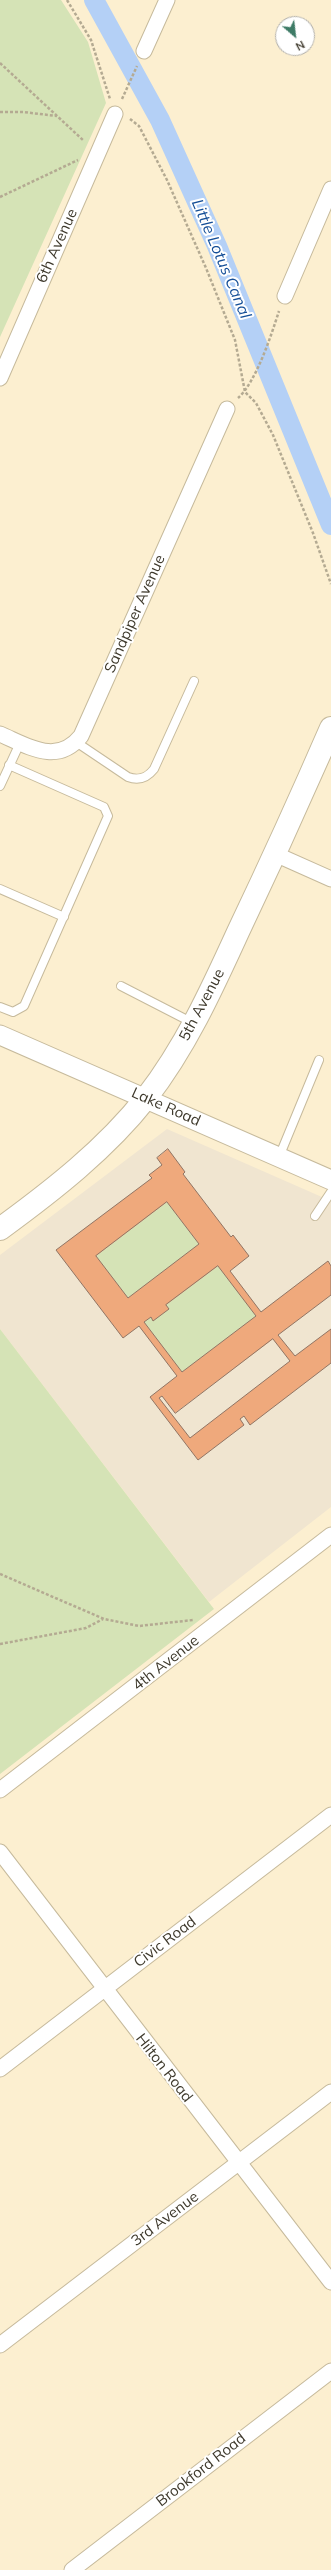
<!DOCTYPE html>
<html>
<head>
<meta charset="utf-8">
<style>
	body { margin:0 }
	#map { position:relative; width:331px; height:2570px; overflow:hidden; background:#fcefd0; font-family:Mulish,sans-serif }
	canvas { display:block }
	.north { position:absolute; left:275px; top:16px; width:40px; height:40px; box-sizing:border-box; background:#fff; border:1px solid #b2b0ab; border-radius:50%; rotate:152deg; font-size:11px; font-weight:700; line-height:16px; text-align:center; color:#3e392c }
	.north::after { content:''; display:block; margin:auto; width:14px; height:18px; background:#3e7b66; clip-path:polygon(50% 0,100% 100%,50% 72%,0 100%) }
</style>
</head>
<body>
<div id="map">
<canvas width="331" height="2570"></canvas>
<div class="north">N</div>
</div>
<script>
const g = document.querySelector('canvas').getContext('2d');
g.lineJoin = 'round';
function fill(path, color) {
  g.fillStyle = color;
  g.fill(path, 'evenodd');
}
function strokePath(path, color, width, dash) {
  g.strokeStyle = color;
  g.lineWidth = width;
  g.lineCap = dash ? 'butt' : 'round';
  g.setLineDash(dash || []);
  g.stroke(path);
}
function write(font, color, halo, rows, align = 'center') {
  g.font = font + ' Mulish,sans-serif';
  g.lineWidth = 4;
  g.setLineDash([]);
  g.textBaseline = 'middle';
  g.strokeStyle = halo;
  g.fillStyle = color;
  for (const [text, x, y, turn = 0] of rows) {
    g.save();
    g.translate(x, y);
    g.rotate((+turn || 0) * Math.PI / 180);
    g.textAlign = isNaN(turn) ? turn : align;
    if (halo) g.strokeText(text, 0, 0);
    g.fillText(text, 0, 0);
    g.restore();
  }
}
fill(new Path2D(`
	M167,1129L331,1201V1507L209,1602L0,1329V1255Z`), '#f0e5d0');
fill(new Path2D(`
	M0,0H61L88,42L106,103L0,337Z
	M167,1202L199,1244L128,1298L96,1256Z
	M218,1266L256,1316L182,1372L144,1322L151,1317L153,1320L166,1305Z
	M0,1329L214,1609L0,1774Z`), '#d5e3b6');
strokePath(new Path2D(`
	M94,0L160,120L217,246L331,525`), '#b4d0f6', 20);
const building = new Path2D(`
	M168,1149L185,1172L183,1174L231,1237L233,1235L249,1256L230,1271L261,1312L328,1261L331,1266V1295L278,1335L295,1356L331,1329V1363L250,1425L244,1416L240,1419L244,1425L198,1460L150,1397L177,1376L139,1326L123,1338L56,1250L152,1178L149,1175L162,1165L157,1158ZM167,1202L199,1244L128,1298L96,1256ZM218,1266L256,1316L182,1372L144,1322L151,1317L153,1321L169,1309L166,1305ZM273,1339L290,1361L190,1438L159,1398L162,1396L175,1413Z`);
fill(building, '#efa97c');
strokePath(building, '#917564', 1);
const service = new Path2D(`
	M76,742L128,777C139,781 147,778 154,769L194,681
	M0,786L20,743
	M0,889L64,917
	M121,986L193,1023
	M0,1007L13,1012L24,1006L108,816L104,807L9,765
	M279,1157L319,1060
	M315,1216L331,1192`);
const minor = new Path2D(`
	M144,51L167,0
	M285,296L331,189
	M0,378L115,114
	M0,734C28,746 57,766 81,736L227,409
	M275,854L331,879
	M0,1790L331,1535
	M0,1852L331,2282
	M0,2069L331,1815
	M0,2345L331,2092
	M72,2570L331,2371`);
const tertiary = new Path2D(`
	M0,1035L331,1180`);
const secondary = new Path2D(`
	M0,1229C52,1191 106,1149 146,1098C185,1048 212,989 238,932C270,865 301,797 331,728`);
strokePath(service, '#c6ba9c', 10);
strokePath(minor, '#c6ba9c', 17);
strokePath(tertiary, '#c6ba9c', 21);
strokePath(secondary, '#c6ba9c', 24);
strokePath(new Path2D(`
	M67,0L91,40L110,99
	M0,63L84,141
	M122,99L137,66
	M0,112H23L57,116
	M130,119L139,126L167,180L206,268L235,340L245,392L256,403L273,435L313,533L331,584
	M0,197L78,160
	M238,398C256,382 271,336 279,311
	M0,1574L104,1619L139,1626L193,1620
	M0,1644L86,1628L103,1619`), '#b4aa92', 2.5, [3, 2]);
strokePath(service, '#fff', 8);
strokePath(minor, '#fff', 15);
strokePath(tertiary, '#fff', 19);
strokePath(secondary, '#fff', 22);
write('15px', '#3e392c', '#fff', [
	["6th Avenue",57,246,-66],
	["Sandpiper Avenue",135,614,-66],
	["5th Avenue",202,1005,-62],
	["Lake Road",166,1107,24],
	["4th Avenue",166,1663,-38],
	["Civic Road",165,1942,-37],
	["Hilton Road",164,2068,52],
	["3rd Avenue",165,2219,-37],
	["Brookford Road",201,2470,-38]
]);
write('italic 16px', '#144e97', '#fff', [
	["Little Lotus Canal",221,259,67]
]);
</script>
</body>
</html>
